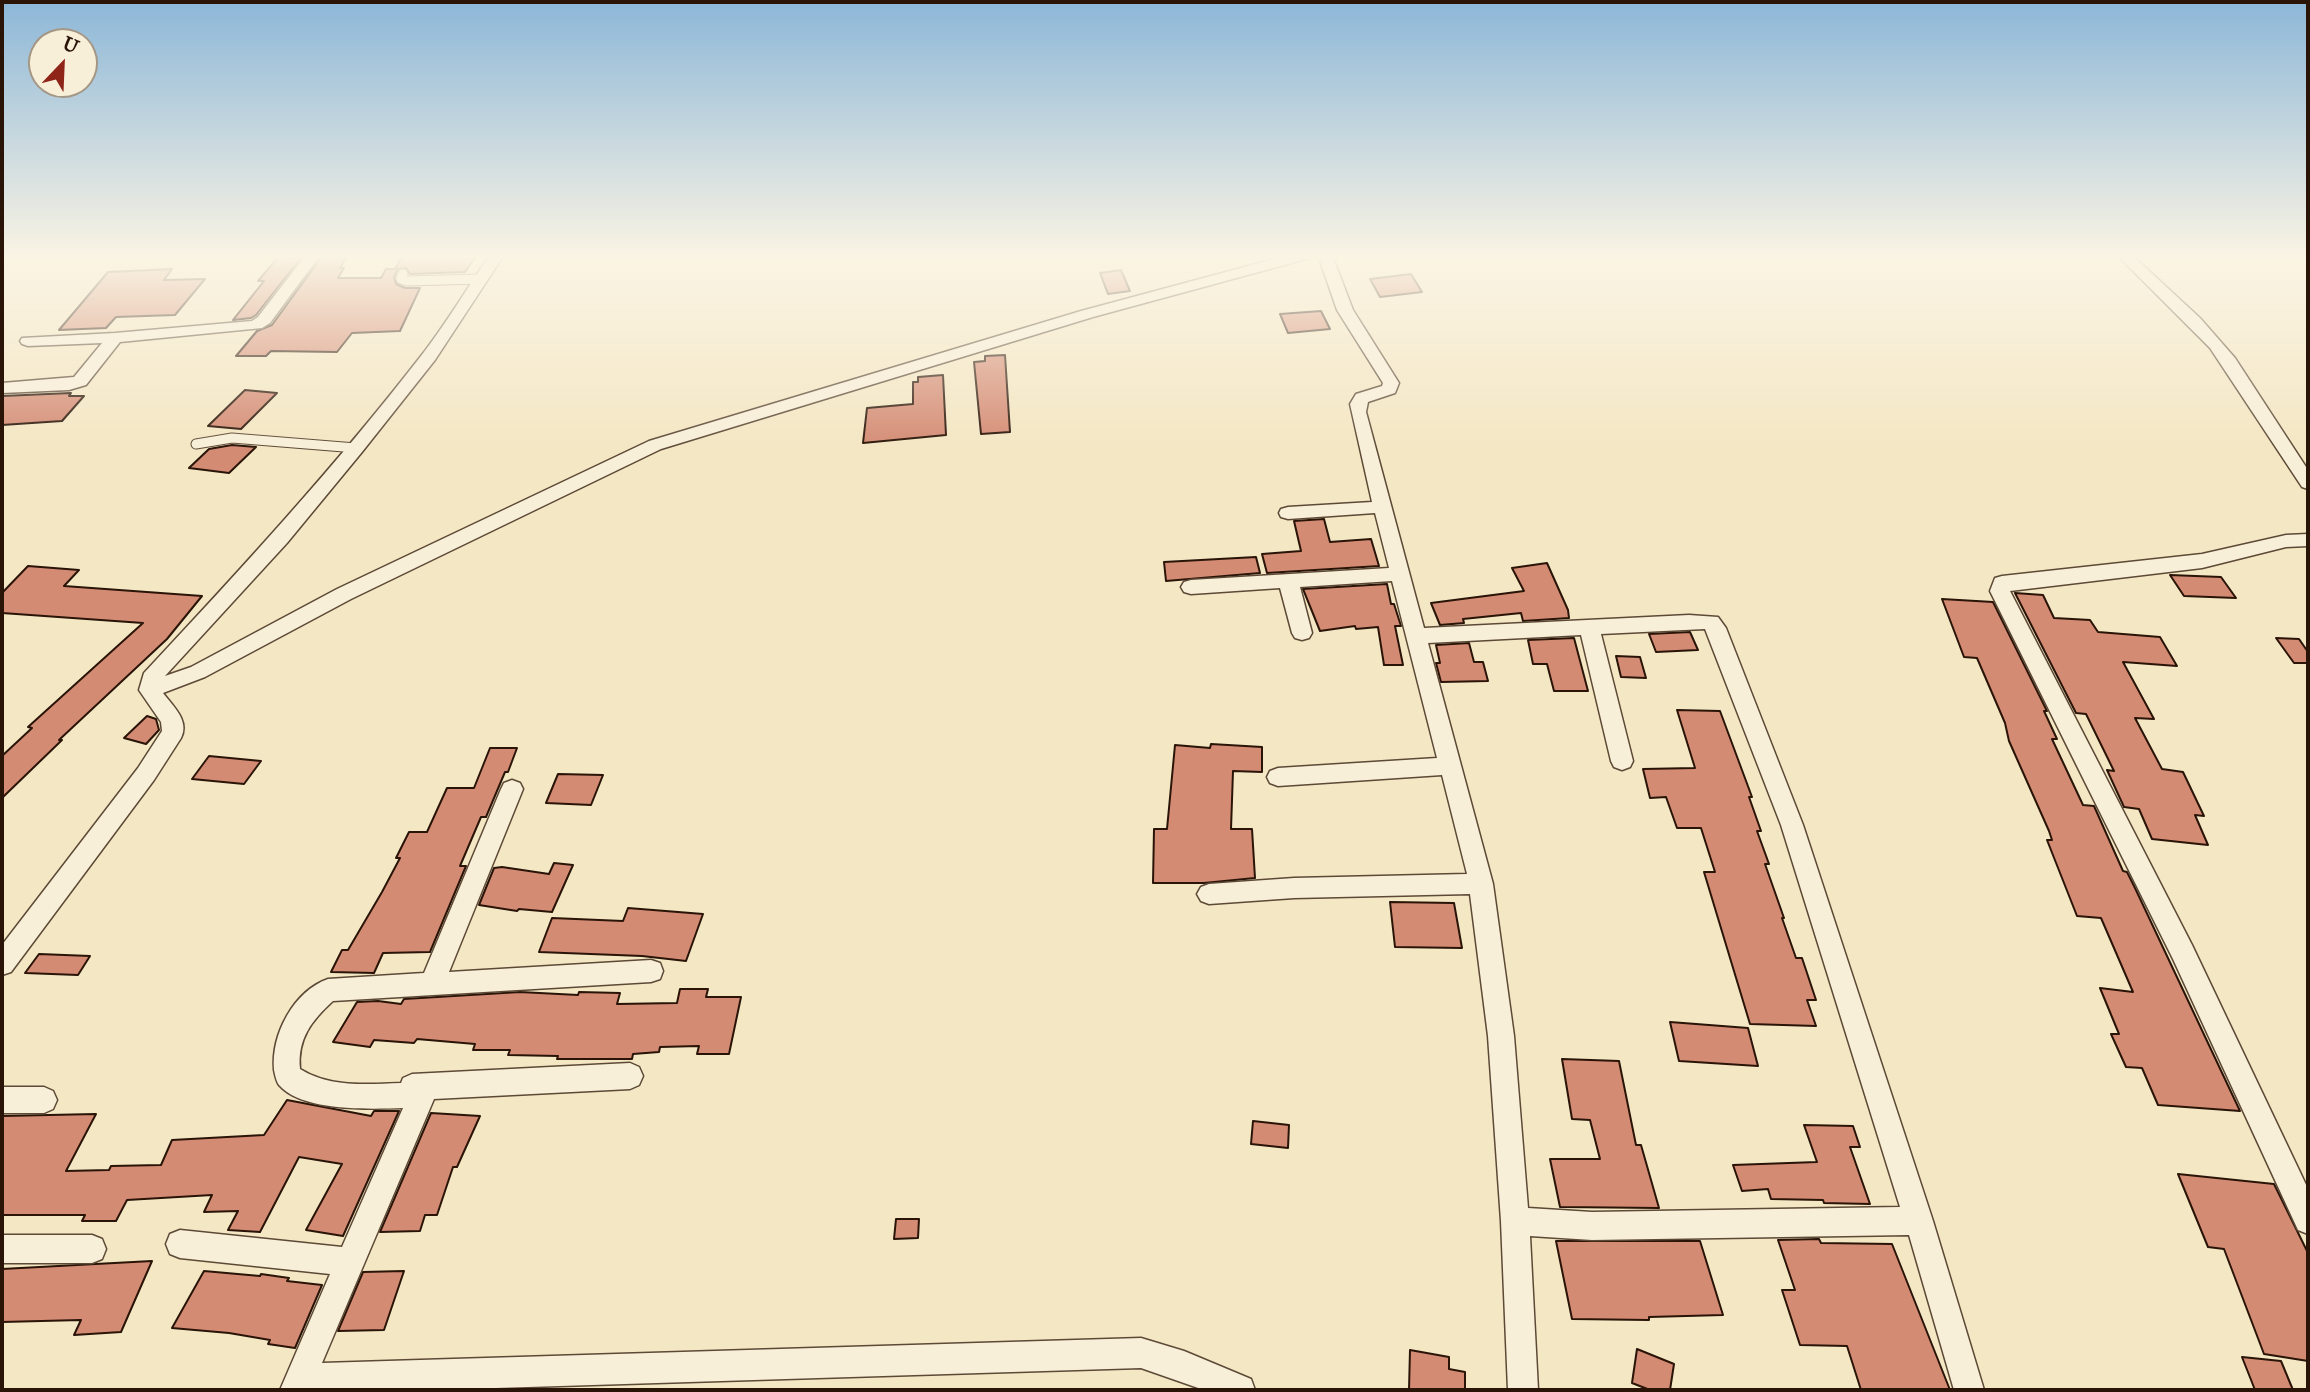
<!DOCTYPE html>
<html>
<head>
<meta charset="utf-8">
<style>
	body { margin:0 }
	#map { position:relative; width:2310px; height:1392px; overflow:hidden; background:#f4e7c4; font-family:"IM FELL Great Primer",serif }
	canvas { display:block }
	.frame { position:absolute; inset:0; border:4px solid #291407; pointer-events:none }
	.north { position:absolute; left:28px; top:28px; width:70px; height:70px; box-sizing:border-box; background:#f8efd9; border:2px solid #a59785; border-radius:50%; rotate:23deg; font-size:19px; font-weight:700; line-height:28px; text-align:center; color:#291407 }
	.north::after { content:''; display:block; margin:auto; width:24px; height:32px; background:#8f2418; clip-path:polygon(50% 0,100% 100%,50% 72%,0 100%) }
</style>
</head>
<body>
<div id="map">
<canvas width="2310" height="1392"></canvas>
<div class="frame"></div>
<div class="north">U</div>
</div>
<script>
const g = document.querySelector('canvas').getContext('2d');
g.lineJoin = 'round';
function fill(path, color) {
  g.fillStyle = color;
  g.fill(path, 'evenodd');
}
function strokePath(path, color, width, dash) {
  g.strokeStyle = color;
  g.lineWidth = width;
  g.lineCap = dash ? 'butt' : 'round';
  g.setLineDash(dash || []);
  g.stroke(path);
}
const building = new Path2D(`
	M280,255H303L256,315L251,318L233,320L264,281H258Z
	M323,255L347,257L340,268H344L338,278H381L386,269H395L403,255H477L465,272L410,274L406,268L398,269L394,277L396,284L405,288H420L400,331L352,333L337,352L271,351L266,356H236L257,331L272,325Z
	M172,269L164,280L205,279L175,315L116,317L106,328L59,330L108,272Z
	M1121,270L1130,291L1108,294L1100,273Z
	M1411,274L1422,292L1380,297L1370,279Z
	M1321,311L1330,329L1288,333L1280,314Z
	M1005,355L1010,432L981,434L974,362L985,361V356Z
	M943,375L946,435L863,443L867,408L913,404V382H918V377Z
	M245,390L277,393L241,429L208,426Z
	M71,393L69,396H84L62,421L2,425V396Z
	M232,445L256,447L229,473L189,468L209,449Z
	M1324,519L1330,542L1371,539L1379,566L1267,573L1262,554L1301,551L1294,521Z
	M1256,557L1260,573L1166,581L1164,562Z
	M1547,563L1568,610L1569,618L1523,621L1521,613L1463,619L1464,623L1440,625L1431,603L1524,591L1512,568Z
	M28,566L79,570L64,586L202,596L167,639L59,740H62L2,798V756L32,728L28,727L143,623L2,613V593Z
	M2170,575L2221,577L2236,598L2184,596Z
	M1387,584L1391,604H1394L1401,626H1395L1403,665H1384L1378,627L1356,629L1355,626L1320,631L1303,589Z
	M2015,593L2043,595L2054,618L2090,620L2098,632L2160,637L2177,666L2123,662L2154,719L2135,718L2162,769L2183,772L2204,816L2195,815L2208,845L2152,839L2139,809L2124,807L2107,770L2114,771L2086,714L2076,713Z
	M1942,599L1993,602L2047,711H2044L2057,739H2052L2083,805L2094,806L2123,871L2127,872L2135,888L2240,1111L2158,1105L2142,1068L2126,1067L2111,1034H2119L2100,988L2133,992L2101,918L2077,916L2047,840H2052L2049,831L2009,741L2005,723L1977,658L1964,657Z
	M1690,632L1698,650L1656,652L1649,634Z
	M1574,638L1588,691H1554L1547,664H1533L1528,640Z
	M2276,638L2299,639L2308,652V663H2294Z
	M1469,643L1474,662H1483L1488,681L1441,682L1436,663H1440L1436,645Z
	M1616,656L1640,657L1646,678L1621,677Z
	M1677,710L1720,711L1752,797H1749L1761,831H1757L1769,864H1765L1784,918H1782L1796,958H1802L1816,1000H1807L1816,1026L1750,1024L1704,872H1715L1701,828H1677L1666,797L1650,798L1643,769L1695,768Z
	M147,716L156,719L159,730L146,744L124,738Z
	M1211,744L1262,747V772L1233,771L1231,829H1252L1255,878L1204,883H1153L1154,829H1167L1175,745L1210,748Z
	M490,748H517L508,772H505L486,817H481L460,866H466L430,952L383,953L374,973L331,972L342,950H348L382,892L400,858H396L409,832H427L447,788H474Z
	M209,756L261,761L244,784L192,779Z
	M558,774L603,775L591,805L546,803Z
	M554,863L573,865L552,912L519,909L517,911L479,905L494,868L502,867L549,874Z
	M1390,902L1454,903L1462,948L1395,947Z
	M628,908L703,914L686,961L642,956L539,952L552,918L623,921Z
	M39,954L90,956L78,975L25,973Z
	M680,989H708L706,997H741L729,1054H697L699,1046L660,1047L659,1052L633,1054L632,1059H557L558,1056L508,1055L510,1050H473L475,1044L417,1039L414,1043L374,1040L370,1047L333,1042L357,1002L378,1001L401,1004L404,999L520,992L578,995L579,992L620,993L617,1004L677,1003Z
	M1670,1022L1748,1028L1758,1066L1679,1061Z
	M1562,1059L1619,1061L1636,1145H1641L1659,1208L1560,1207L1550,1159H1600L1590,1120L1572,1119Z
	M287,1100L371,1116L374,1111H399L343,1236L306,1230L342,1164L299,1157L260,1232L228,1230L238,1211L204,1212L212,1195L127,1200L116,1221H82L85,1215H2V1116L96,1114L66,1171L109,1170L111,1166L161,1165L172,1140L264,1135Z
	M431,1113L480,1116L457,1167H453L437,1215H425L420,1231L380,1232Z
	M1253,1121L1289,1125L1288,1148L1251,1144Z
	M1804,1125L1853,1126L1860,1147H1850L1870,1204L1824,1203L1823,1200L1771,1199L1768,1189L1742,1191L1733,1165L1817,1162Z
	M2178,1174L2274,1184L2308,1253V1361L2264,1354L2224,1249L2208,1247Z
	M896,1219H919L918,1238L894,1239Z
	M1819,1239L1821,1243L1892,1244L1950,1390H1861L1847,1346L1800,1345L1782,1290H1795L1778,1240Z
	M1556,1241H1700L1723,1315L1649,1317V1320L1572,1319Z
	M152,1261L121,1332L74,1335L81,1320L2,1322V1269Z
	M204,1271L260,1276L261,1274L289,1278L287,1281L322,1285L295,1348L268,1344L270,1340L229,1333L172,1328Z
	M404,1271L384,1330L338,1331L363,1272Z
	M1637,1349L1674,1364L1670,1390H1650L1632,1383Z
	M1410,1350L1449,1357V1369L1465,1372V1390H1409Z
	M2242,1357L2281,1361L2293,1390H2255Z`);
fill(building, '#d48b74');
strokePath(building, '#291407', 2);
const service = new Path2D(`
	M403,274L401,279L407,281L481,279
	M196,444L232,438L356,448`);
const minor = new Path2D(`
	M306,255H320L270,323L262,328L120,342L86,385L69,390L2,393V383L74,377L102,343L28,346L22,344L20,341L22,338L115,333L252,321L258,317Z
	M490,255H504L435,360L362,452L287,543L165,676L191,667L337,589L649,441L1081,311L1289,255H1312L1310,258L1093,317L661,449L351,599L205,677L163,693C173,706 190,721 181,738L154,780L11,972L2,975V945L138,768L162,731L161,722L139,690L144,673C240,570 335,467 421,356C446,324 467,288 490,255Z
	M1318,255H1332L1353,310L1399,383L1395,393L1368,402L1366,412L1424,628L1689,615L1718,617L1726,628L1803,825L1933,1221L1984,1390H1954L1909,1235L1592,1240L1530,1236L1538,1390H1508L1501,1221L1488,1036L1470,894L1294,898L1209,904L1201,901L1197,894L1201,887L1209,884L1294,878L1467,874L1442,775L1278,786L1270,783L1267,777L1270,771L1278,768L1437,758L1392,581L1300,587L1312,633L1309,638L1302,640L1295,638L1292,633L1280,588L1191,594L1184,592L1181,587L1184,582L1191,580L1389,568L1375,513L1288,519L1281,517L1279,513L1281,509L1288,507L1372,502L1350,404L1356,394L1382,386L1383,383L1337,310ZM1705,629L1781,825L1900,1207L1592,1212L1528,1208L1514,1036L1493,884L1428,643L1581,635L1611,761L1614,767L1622,770L1630,767L1633,761L1601,634Z
	M2117,255H2132L2200,318L2235,358L2308,470V489L2302,487L2210,348Z
	M2308,534V546L2286,547L2202,568L2010,591L2192,945L2308,1189V1234L2298,1230L2173,959L1990,591L1995,578L2002,576L2202,554L2286,535Z
	M512,780L520,783L523,789L449,972L651,960L660,963L663,971L660,979L651,982L333,1001C312,1020 297,1039 300,1069C330,1088 367,1084 401,1083L403,1078L412,1074L630,1063L639,1067L643,1076L639,1085L630,1089L434,1099L322,1363L1141,1338L1184,1351L1251,1379L1255,1390H1204L1141,1368L431,1390H280L330,1274L180,1258L170,1254L166,1244L170,1234L180,1230L342,1247L403,1108C371,1109 302,1112 279,1085C276,1081 275,1074 274,1070C271,1034 294,991 328,979L424,973L501,789L504,783Z
	M2,1087H44L53,1091L57,1100L53,1109L44,1113H2Z
	M2,1235H92L102,1239L106,1249L102,1259L92,1263H2Z`);
strokePath(service, '#5c4936', 11);
strokePath(minor, '#5c4936', 3);
strokePath(service, '#f8efd9', 9);
fill(minor, '#f8efd9');
const sky = g.createLinearGradient(0, 0, 0, 450);
sky.addColorStop(0, '#8cb7d8');
sky.addColorStop(0.57, '#faf4e4');
sky.addColorStop(1, '#faf4e400');
g.fillStyle = sky;
g.fillRect(0, 0, 2310, 450);
</script>
</body>
</html>
